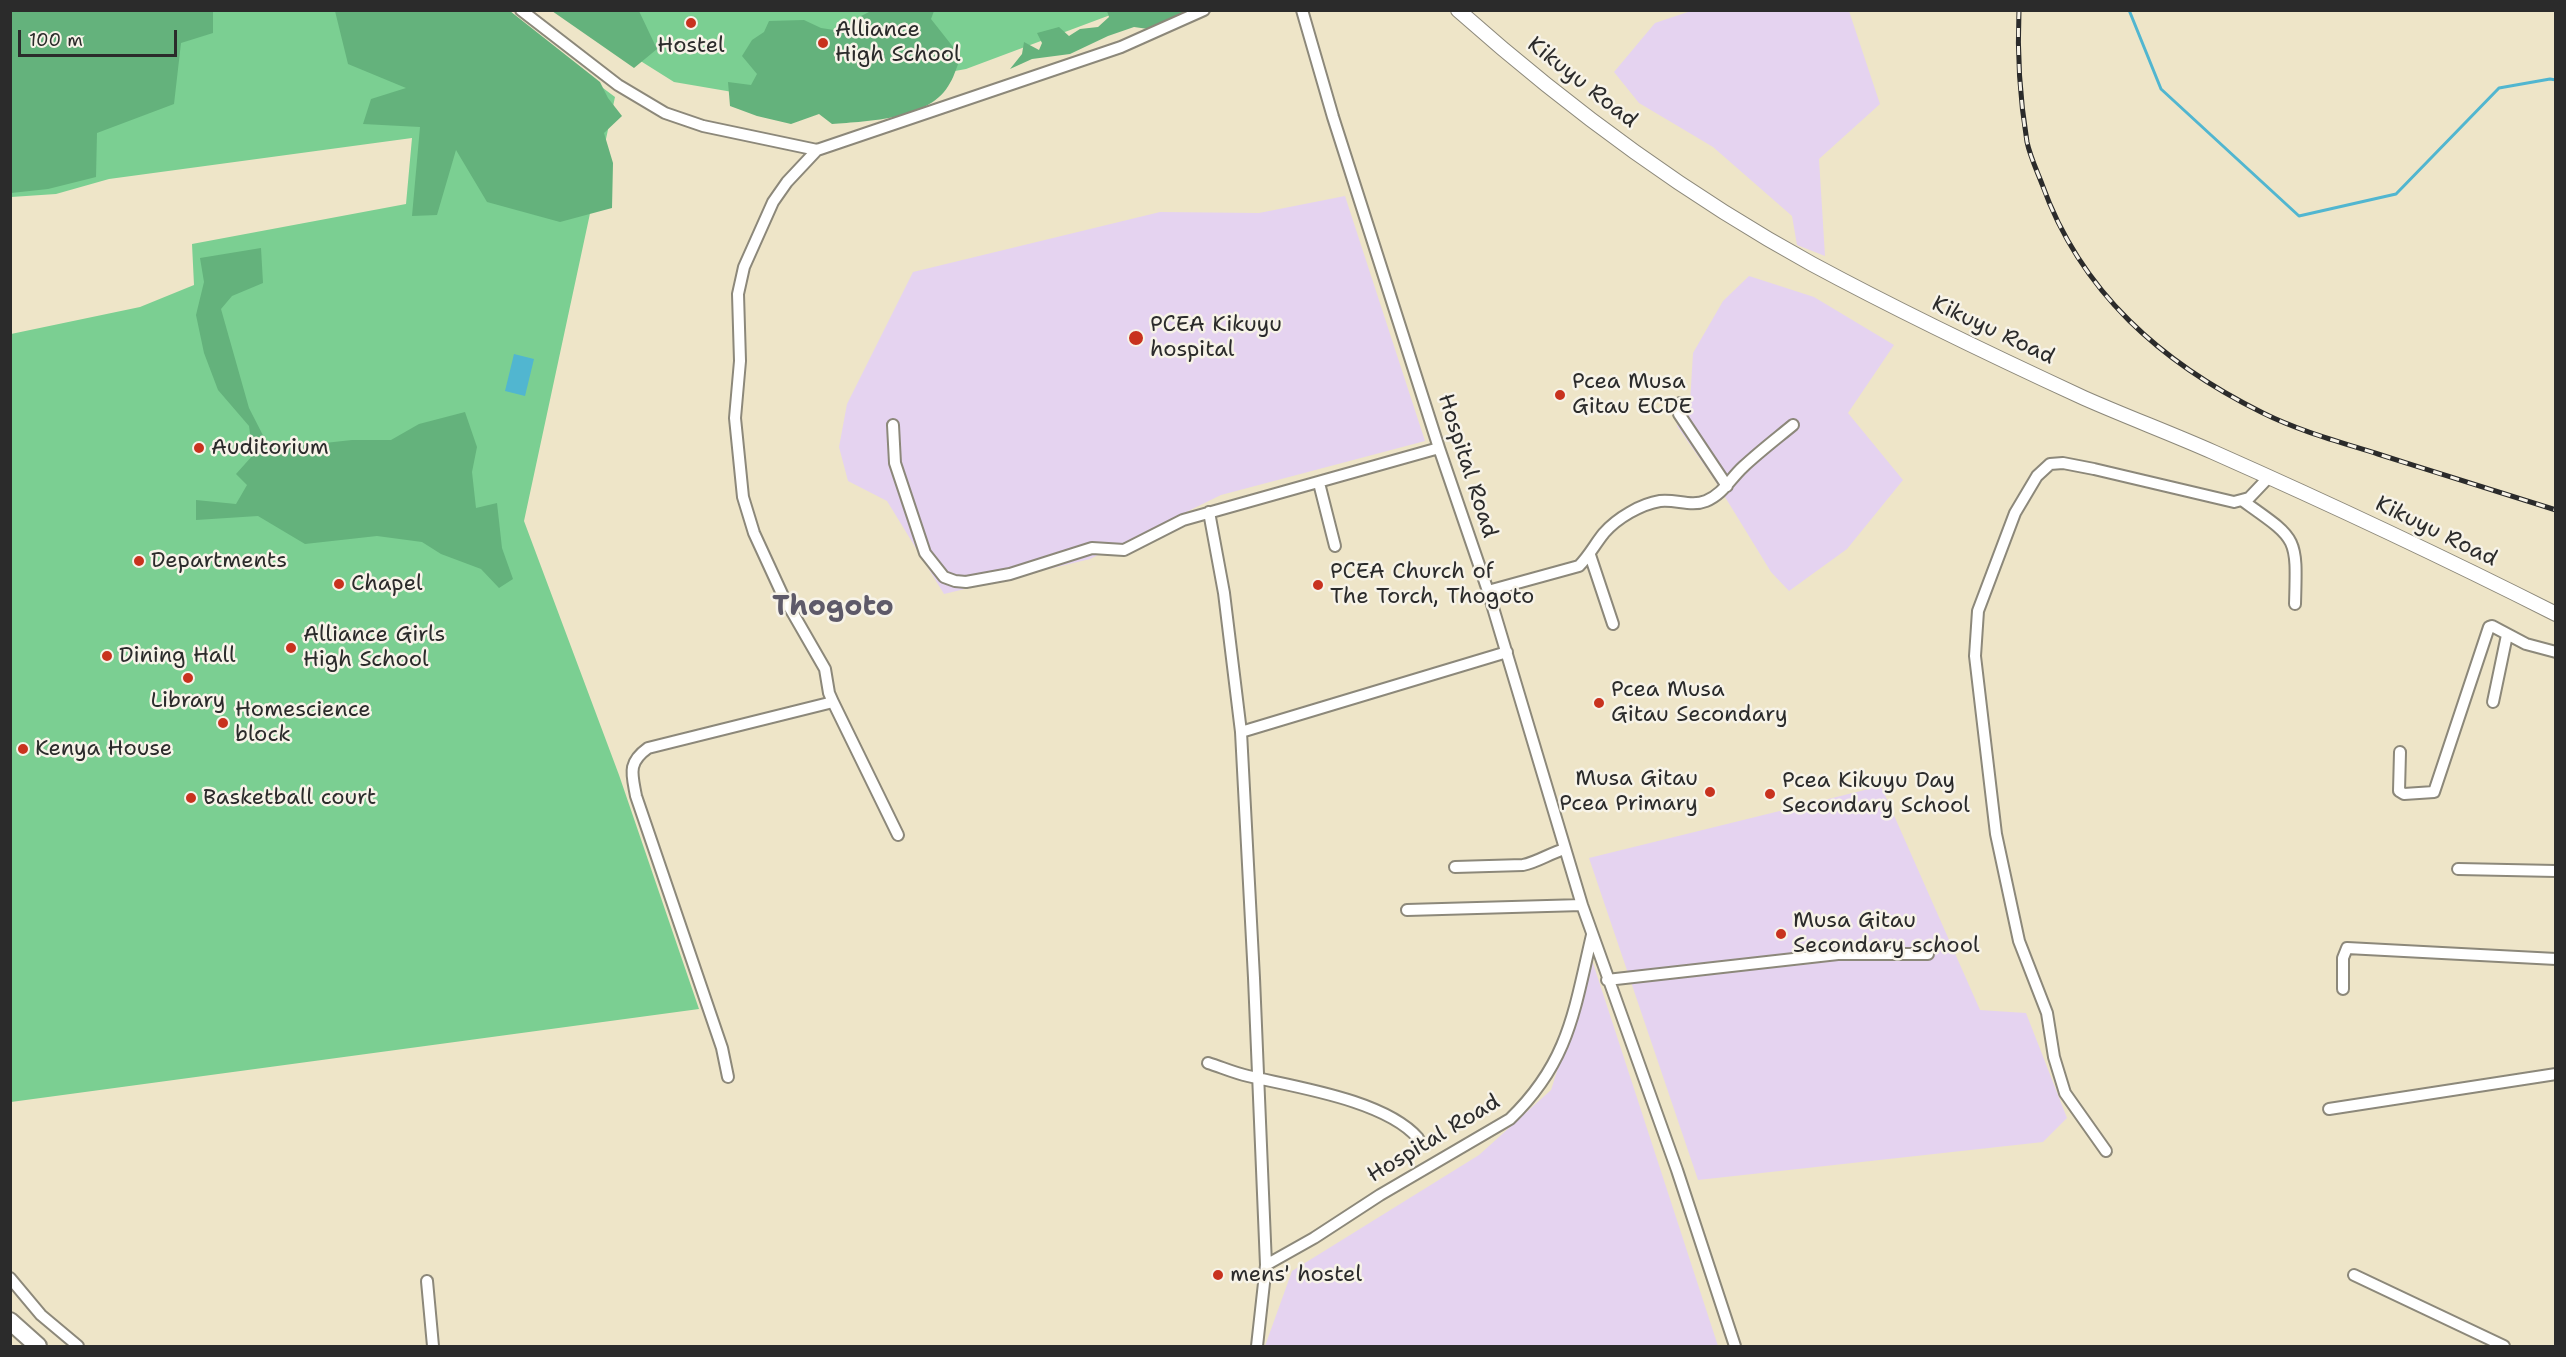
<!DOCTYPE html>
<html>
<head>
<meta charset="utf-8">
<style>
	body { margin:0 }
	#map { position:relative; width:2566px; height:1357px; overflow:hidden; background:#eee5c8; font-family:"Shantell Sans",sans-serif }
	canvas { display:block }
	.frame { position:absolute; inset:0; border:12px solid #2b2b2b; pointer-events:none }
	.scale { position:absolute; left:18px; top:30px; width:159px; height:27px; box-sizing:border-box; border:3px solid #2b2b2b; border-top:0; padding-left:8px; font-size:18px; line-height:21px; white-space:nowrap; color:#2b2b2b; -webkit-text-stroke:4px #f7f3e8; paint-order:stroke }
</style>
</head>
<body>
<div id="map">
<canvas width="2566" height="1357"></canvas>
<div class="frame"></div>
<div class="scale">100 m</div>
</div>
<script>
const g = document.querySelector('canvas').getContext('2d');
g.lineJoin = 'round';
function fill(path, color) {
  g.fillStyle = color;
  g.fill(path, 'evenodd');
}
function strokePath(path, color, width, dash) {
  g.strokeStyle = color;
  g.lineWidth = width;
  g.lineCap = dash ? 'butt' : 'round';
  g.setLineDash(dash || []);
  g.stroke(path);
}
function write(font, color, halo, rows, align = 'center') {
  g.font = font + ' "Shantell Sans",sans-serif';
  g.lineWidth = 5;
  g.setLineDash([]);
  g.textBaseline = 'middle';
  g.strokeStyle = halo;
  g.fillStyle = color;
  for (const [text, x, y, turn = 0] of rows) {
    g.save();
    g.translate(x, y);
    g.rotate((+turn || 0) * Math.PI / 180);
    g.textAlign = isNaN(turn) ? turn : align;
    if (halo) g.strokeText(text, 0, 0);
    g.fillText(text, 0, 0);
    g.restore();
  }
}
fill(new Path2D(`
	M1691,11H1849L1880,104L1819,159L1825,256L1797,245L1792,216L1713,147L1639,103L1614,72L1655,23Z
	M1345,196L1425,441L1221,495L1090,559L944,594L887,501L848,481L839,447L847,404L913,272L1160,212L1259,213Z
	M1749,276L1814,297L1894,345L1848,413L1903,480L1847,549L1789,591L1771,572L1714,479L1677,426L1690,403L1693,353L1723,301Z
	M1881,786L1980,1010L2026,1013L2067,1118L2043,1142L1698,1180L1589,858Z
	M1592,960L1718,1346H1265L1292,1271L1479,1155L1551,1090Z`), '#e5d3f0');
fill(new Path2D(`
	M11,11H500L615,97L524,521L619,775L699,1009L11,1102V334L140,307L194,285L192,244L406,204L412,138L109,179L56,194L11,197Z
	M561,11H1121L966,69L843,91L756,96L674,82Z`), '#7bcf92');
fill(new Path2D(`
	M11,10L213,11V33L181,43L174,104L97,133L96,177L48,189L11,193Z
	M335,11H510L600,82L608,98L622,116L604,133L613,163L612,208L560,222L487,202L456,150L437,215L412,216L420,127L363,124L371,99L406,88L348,64Z
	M552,11H639L657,49L634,68Z
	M871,11H934L931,19L961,57C957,65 955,75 950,83C931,120 868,121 832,124L819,114L791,124L757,116L730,106L728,82L751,85L757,74L742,56L752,40L764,32L769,21L804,20L821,28L847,32L861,16Z
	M1107,11H1190L1148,29L1134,27L1108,36L1070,54L1032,59L1010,69L1022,54L1024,42L1039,50L1042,43L1037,33L1059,27L1069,36L1080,29L1098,27L1109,17Z
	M261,248L263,283L232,296L221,309L249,408L270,449L352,440H391L419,424L465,412L477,447L472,472L476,508L497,503L502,548L513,579L499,588L481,569L441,554L422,542L377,536L305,544L258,516L196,520V500L236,504L247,485L236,474L253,455L249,426L218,390L204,353L196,315L204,282L200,258Z`), '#64b27c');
fill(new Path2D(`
	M514,354L534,359L525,396L505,391Z`), '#51b6d0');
strokePath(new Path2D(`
	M2129,10L2161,89L2299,216L2396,194L2499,88L2550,79L2556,80`), '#51b6d0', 3);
const minor = new Path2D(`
	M521,10L618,85L665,113L703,126L817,150L1121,47L1204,10
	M1302,10L1333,117L1439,448L1488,591L1582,905L1677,1170L1735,1346
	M817,150L787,182L773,202L744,267L738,294L740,361L735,418L743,497L754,533L783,596L825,669L829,693L833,702
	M1680,403L1679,414L1727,486
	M893,425L895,463L925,553L944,577L955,581L966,582L1010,574L1092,548L1124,550L1183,520L1439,448
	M1319,483L1335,546
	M2243,501C2298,540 2297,536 2295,604
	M1209,512L1224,593L1241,732L1254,978L1266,1265L1257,1346
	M1590,555L1613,624
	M1488,591L1579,566C1589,556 1595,544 1604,533C1617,518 1641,504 1660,501C1676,499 1691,507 1706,501C1723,494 1730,479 1743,467C1759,452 1776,439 1793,425
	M2493,702L2507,635
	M1241,732L1507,652
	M2400,752L2399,791L2404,794L2434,792L2489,627L2492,626L2526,644L2556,652
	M1455,867L1523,865C1538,862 1550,853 1565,849
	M2458,869L2556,871
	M1407,910L1582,905
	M1607,980L1838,954H1928
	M2343,989V958L2347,948L2556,959
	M1208,1063C1221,1067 1234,1073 1248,1076C1295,1087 1385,1100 1418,1138
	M728,1077L722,1048L636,796C632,774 627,763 648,748L833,702L898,835
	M2329,1109L2556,1074
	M2106,1151L2065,1093L2054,1057L2047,1013L2019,941L1996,834L1975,656L1978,611L2015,513L2037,476L2050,464L2063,463L2094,469L2234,502L2249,498L2269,477
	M1266,1265L1314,1238L1380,1195L1510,1119C1569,1062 1574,1011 1592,935
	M2354,1275L2504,1346
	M10,1278L41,1315L78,1346
	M427,1281L433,1346`);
const secondary = new Path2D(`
	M1458,10C1566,106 1686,195 1812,264C1901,312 1993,356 2084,398C2127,417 2170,433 2213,452C2328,503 2443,557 2556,614`);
const trunk = new Path2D(`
	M10,1321L38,1346`);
strokePath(minor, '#8c887a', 14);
strokePath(secondary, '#8c887a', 16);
strokePath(trunk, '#8c887a', 20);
strokePath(minor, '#fff', 10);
strokePath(secondary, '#fff', 14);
strokePath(trunk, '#fff', 16);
const rail = new Path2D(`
	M2019,10C2017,54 2020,99 2027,142C2030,156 2037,171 2042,184C2081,293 2162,363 2263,413C2299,431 2340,442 2378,454C2437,473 2496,491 2556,510`);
strokePath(rail, '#2b2b2b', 5);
strokePath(rail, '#f7f3e8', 3, [9]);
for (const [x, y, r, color] of [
	[691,23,6,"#c8321e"],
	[823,43,6,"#c8321e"],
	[1136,338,8,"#c8321e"],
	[1560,395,6,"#c8321e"],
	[199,448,6,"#c8321e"],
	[139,561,6,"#c8321e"],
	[339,584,6,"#c8321e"],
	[1318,585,6,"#c8321e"],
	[291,648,6,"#c8321e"],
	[107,656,6,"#c8321e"],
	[188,678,6,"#c8321e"],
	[1599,703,6,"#c8321e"],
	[223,723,6,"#c8321e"],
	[23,749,6,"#c8321e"],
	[1710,792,6,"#c8321e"],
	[1770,794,6,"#c8321e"],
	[191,798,6,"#c8321e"],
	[1781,934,6,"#c8321e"],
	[1218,1275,6,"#c8321e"]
]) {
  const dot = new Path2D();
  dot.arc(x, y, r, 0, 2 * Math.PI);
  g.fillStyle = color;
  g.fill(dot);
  strokePath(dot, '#f7f3e8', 2);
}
write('22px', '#2b2b2b', '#f7f3e8', [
	["Alliance",835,30],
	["High School",835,55],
	["Hostel",691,46,"center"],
	["PCEA Kikuyu",1150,325],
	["hospital",1150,350],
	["Pcea Musa",1572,382],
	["Gitau ECDE",1572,407],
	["Auditorium",211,448],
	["Departments",151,561],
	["PCEA Church of",1330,572],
	["The Torch, Thogoto",1330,597],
	["Chapel",351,584],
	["Alliance Girls",303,635],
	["High School",303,660],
	["Dining Hall",119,656],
	["Pcea Musa",1611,690],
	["Gitau Secondary",1611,715],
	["Library",188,701,"center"],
	["Homescience",235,710],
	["block",235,735],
	["Kenya House",35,749],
	["Musa Gitau",1698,779,"right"],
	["Pcea Primary",1698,804,"right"],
	["Pcea Kikuyu Day",1782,781],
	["Secondary School",1782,806],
	["Basketball court",203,798],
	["Musa Gitau",1793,921],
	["Secondary school",1793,946],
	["mens' hostel",1230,1275]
], 'left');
write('22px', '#2b2b2b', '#f7f3e8', [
	["Kikuyu Road",1582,83,38],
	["Kikuyu Road",1993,331,25],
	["Hospital Road",1467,466,72],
	["Kikuyu Road",2436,532,26],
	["Hospital Road",1434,1139,-31]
]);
write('bold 28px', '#5e5a69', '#f7f3e8', [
	["Thogoto",833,608]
]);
</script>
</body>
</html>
